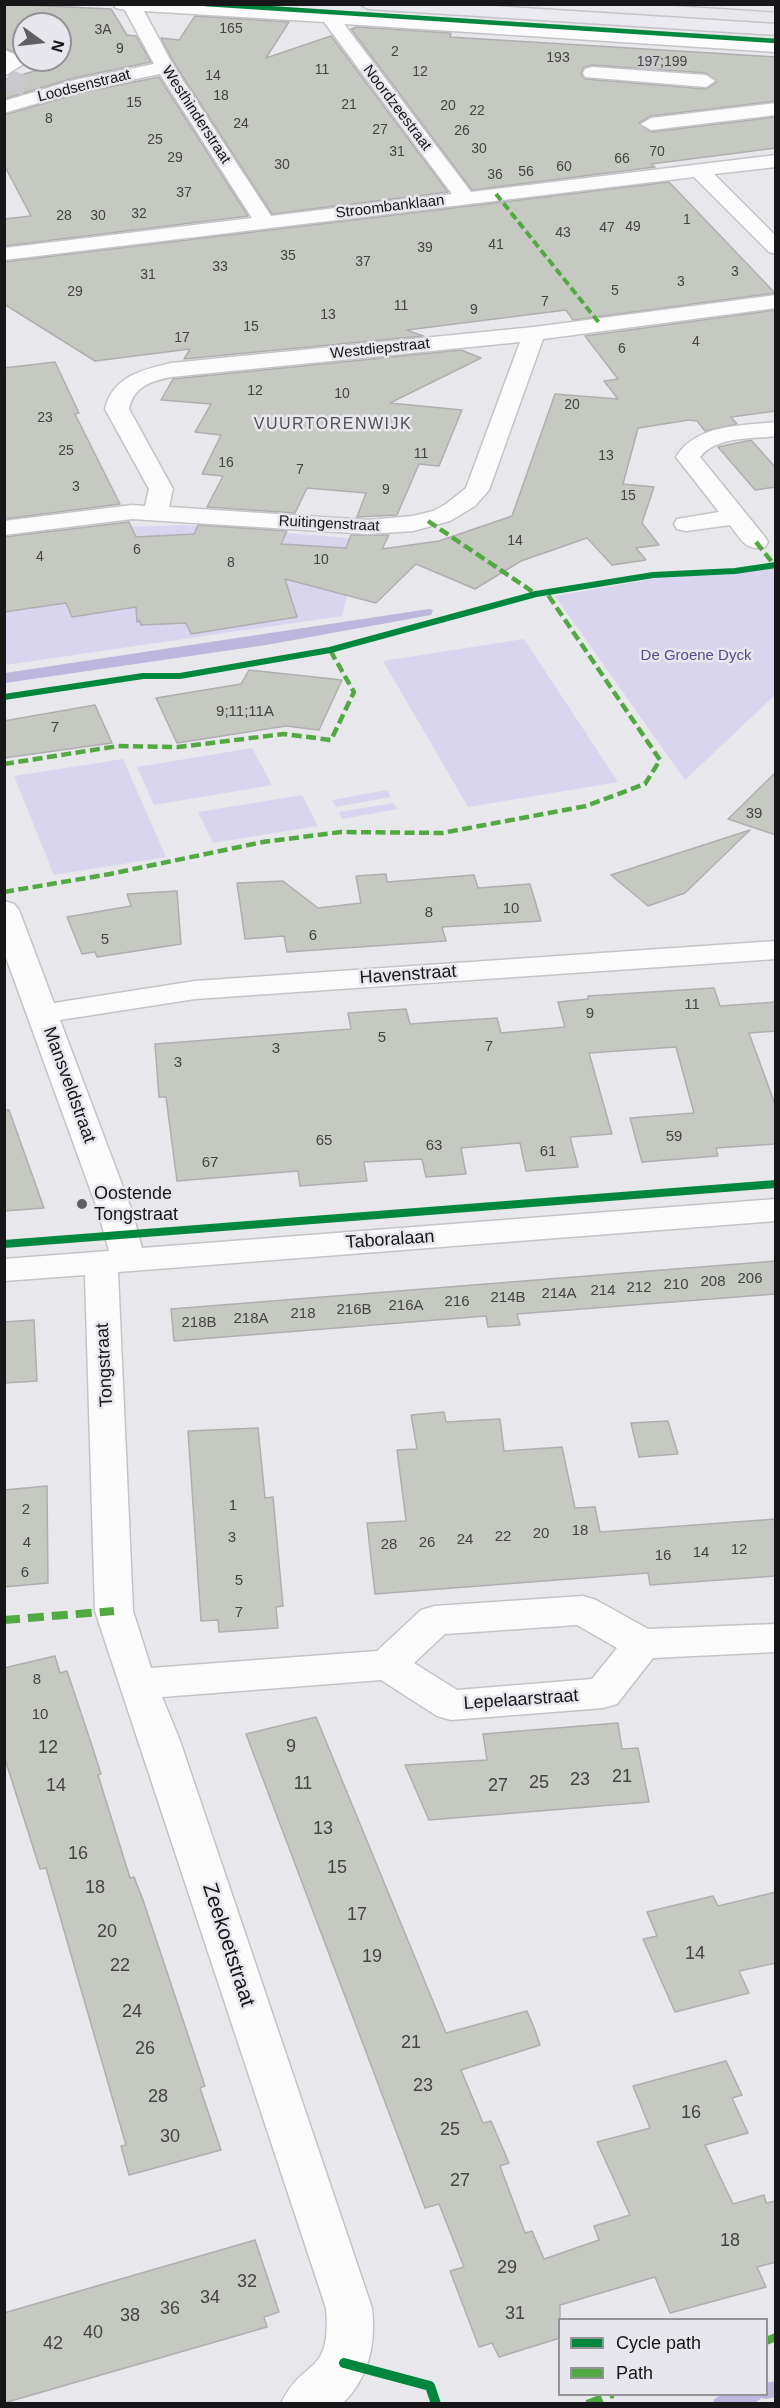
<!DOCTYPE html>
<html>
<head>
<meta charset="utf-8">
<style>
	body { margin:0 }
	#map { position:relative; width:780px; height:2408px; overflow:hidden; background:#e8e7eb; font-family:Helvetica,sans-serif }
	canvas { display:block }
	.frame { position:absolute; inset:0; border:6px solid #171719; pointer-events:none }
	.legend { position:absolute; left:558px; top:2318px; width:210px; height:78px; box-sizing:border-box; background:#e7e6ec; border:2px solid #949398; margin:0; padding:8px 10px; list-style:none; font-size:18px; color:#171719 }
	.legend li { display:flex; align-items:center; gap:12px; height:30px }
	.legend b { width:30px; border:2px solid #949398 }
	.north { position:absolute; left:12px; top:12px; width:60px; height:60px; box-sizing:border-box; background:#e7e6ec; border:2px solid #949398; border-radius:50%; rotate:105deg; font-size:16px; font-weight:700; line-height:24px; text-align:center; color:#171719 }
	.north::after { content:''; display:block; margin:auto; width:21px; height:27px; background:#606062; clip-path:polygon(50% 0,100% 100%,50% 72%,0 100%) }
</style>
</head>
<body>
<div id="map">
<canvas width="780" height="2408"></canvas>
<div class="frame"></div>
<ul class="legend">
<li><b style="height:8px;background:#00873e"></b>Cycle path</li>
<li><b style="height:8px;background:#52a942"></b>Path</li>
</ul>
<div class="north">N</div>
</div>
<script>
const g = document.querySelector('canvas').getContext('2d');
g.lineJoin = 'round';
function fill(path, color) {
  g.fillStyle = color;
  g.fill(path, 'evenodd');
}
function strokePath(path, color, width, dash) {
  g.strokeStyle = color;
  g.lineWidth = width;
  g.lineCap = dash ? 'butt' : 'round';
  g.setLineDash(dash || []);
  g.stroke(path);
}
function write(font, color, halo, rows, align = 'center') {
  g.font = font + ' Helvetica,sans-serif';
  g.lineWidth = 5;
  g.setLineDash([]);
  g.textBaseline = 'middle';
  g.strokeStyle = halo;
  g.fillStyle = color;
  for (const [text, x, y, turn = 0] of rows) {
    g.save();
    g.translate(x, y);
    g.rotate((+turn || 0) * Math.PI / 180);
    g.textAlign = isNaN(turn) ? turn : align;
    if (halo) g.strokeText(text, 0, 0);
    g.fillText(text, 0, 0);
    g.restore();
  }
}
fill(new Path2D(`
	M183,525L362,539L342,616L5,665V540L92,528Z
	M775,568V695L685,780L555,596L663,577L739,573Z
	M524,639L618,782L468,807L383,661Z
	M252,748L272,785L154,805L137,767Z
	M123,759L166,857L54,875L14,776Z
	M387,790L391,797L336,807L332,800Z
	M302,795L318,826L213,843L198,812Z
	M393,803L398,809L342,819L339,812Z`), '#d9d5ef');
fill(new Path2D(`
	M429,609L433,610L431,615L266,645L5,683V673Z`), '#bdb7dd');
strokePath(new Path2D(`
	M766,2391L776,2389
	M721,2404L754,2394`), '#bdb7dd', 16);
const building = new Path2D(`
	M4,4L111,9L127,35L136,36L151,62L74,78L4,99V80L38,70L34,68L39,67L28,60H60V24H24V56L4,48Z
	M195,16L289,22L266,58L331,36L448,192L272,214L176,66L161,38L179,40Z
	M357,27L451,33L450,37L776,57V101L651,116L639,123L651,132L776,117V148L651,164L655,167L472,190L351,29ZM592,65L706,73L717,82L706,89L585,79L581,74L583,68Z
	M159,77L248,216L4,246V219L31,216L4,165V115L80,93Z
	M669,182L775,293L573,320L566,310L407,330L423,336L184,359L190,349L95,361L4,304V262Z
	M776,310V411L731,417L737,424L705,431L697,421L689,420L638,428L623,484L654,487L642,523L659,545L636,548L646,560L612,565L587,538L521,561L475,589L416,564L376,603L285,579L297,617L191,634L186,623L141,625L140,621L137,622L136,607L72,617L66,603L4,612V537L129,522L136,537L194,534L198,525L287,531L281,544L346,548L351,535H389L382,549L439,541L512,516L555,394L618,399L604,381L618,379L585,336Z
	M461,350L481,358L390,403L462,410L439,466L419,464L397,515L357,517L366,493L307,488L295,513L207,507L223,476L202,474L221,435L195,432L211,404L161,400L173,379Z
	M55,362L79,413L75,414L120,504L4,519V368Z
	M751,440L776,468V487L755,490L718,447Z
	M249,670L342,680L319,730L286,726L177,743L156,698L241,684Z
	M95,705L112,743L4,758V721Z
	M776,772V835L728,819Z
	M750,830L685,893L648,906L611,875Z
	M386,874L387,882L474,875L478,888L530,884L541,921L442,927L446,941L287,952L284,936L245,939L237,883L283,881L318,908L361,903L356,876Z
	M177,891L181,944L97,957L95,952L82,954L67,917L131,906L127,894Z
	M714,988L720,1006L776,1002V1031L749,1033L776,1107V1144L716,1148L718,1156L642,1162L630,1118L694,1113L676,1047L589,1053L612,1134L570,1137L578,1167L526,1171L520,1143L461,1148L466,1174L426,1177L422,1159L364,1162L367,1181L300,1186L298,1171L177,1181L166,1097H159L155,1044L351,1029L348,1013L406,1009L410,1024L497,1018L501,1033L565,1027L558,1002L588,999V996Z
	M4,1110H9L44,1208L4,1211Z
	M776,1261V1294L517,1314L520,1325L488,1327L486,1316L174,1341L171,1309Z
	M34,1320L37,1381L4,1383V1322Z
	M444,1412L446,1422L500,1419L504,1451L562,1447L575,1508L595,1507L600,1532L776,1519V1576L650,1585L648,1573L375,1594L367,1523L406,1521L397,1450L417,1449L411,1415Z
	M668,1421L678,1454L639,1457L631,1423Z
	M258,1428L265,1498L273,1497L283,1606L276,1607L278,1628L219,1632L218,1620L201,1621L188,1431Z
	M47,1486L48,1583L4,1587V1490Z
	M55,1656L60,1673L67,1671L92,1746L101,1774L98,1775L130,1878L134,1877L143,1900L205,2086L200,2088L221,2150L129,2175L121,2146L126,2145L46,1868L40,1869L4,1756V1668Z
	M316,1717L446,2033L527,2011L535,2030L540,2045L461,2070L483,2123L491,2121L509,2163L500,2166L525,2233L532,2231L544,2259L599,2240L594,2226L630,2215L597,2142L650,2128L633,2086L726,2061L742,2095L732,2098L748,2133L705,2145L733,2204L764,2195L766,2203L776,2201V2262L757,2267L766,2287L670,2313L655,2277L560,2305V2338L499,2357L492,2343L479,2347L450,2271L464,2267L439,2204L425,2208L246,1734Z
	M618,1723L622,1749L638,1748L649,1802L429,1820L405,1765L487,1760L483,1734Z
	M776,1892V1963L739,1971L749,1993L675,2012L643,1939L657,1936L647,1912L713,1896L718,1906Z
	M255,2240L279,2312L264,2317L267,2327L4,2403V2313Z`);
fill(building, '#c6c9c1');
strokePath(building, '#afaeb0', 1.5);
strokePath(new Path2D(`
	M646,74L653,50
	M7,79L34,89`), '#c9c8cc', 20, [20, 10]);
const minor = new Path2D(`
	M113,4H214L776,40V52L344,24L471,192L776,155V167L714,174L776,236V254L769,252L694,177L4,260V248L252,218L160,74L79,91L4,113V101L75,80L154,64L125,10L116,8ZM144,11L324,22L452,194L271,216L174,67Z
	M4,50L24,58L27,62L4,76Z
	M592,67L706,75L715,81L706,87L585,77L583,73L585,69Z
	M776,103V115L651,130L641,124L651,118Z
	M776,295V308L543,339L489,490L475,506L450,521L413,531L368,534L132,519L4,535V521L132,505L145,506L149,489L105,409C113,376 142,370 171,363L534,327ZM520,342L466,488L446,504L433,511L413,516L368,520L169,507L173,489L129,409C133,387 151,381 171,377Z
	M776,422V436C752,439 716,436 700,457L765,537L768,542L765,547C746,552 740,538 730,525L686,531L677,529L674,524L677,519L719,512L676,457C696,424 741,426 776,422Z
	M4,901L14,904L19,910L54,1003L195,981L776,941V959L195,999L60,1020L132,1211L142,1248L776,1199V1221L118,1272L133,1611L151,1668L377,1651L421,1610L435,1606L583,1596L596,1600L648,1629L776,1624V1652L653,1658L617,1704L603,1708L451,1720L437,1716L381,1680L162,1697L179,1738L372,2308C376,2344 369,2378 342,2404H281C302,2357 332,2378 326,2308L95,1611L85,1275L4,1281V1259L109,1251L98,1211L4,952ZM577,1625L617,1648L592,1679L457,1690L414,1663L445,1634Z`);
const major = new Path2D(`
	M359,4H461L776,24V35L368,9Z`);
strokePath(minor, '#c4c3c6', 3);
strokePath(major, '#c4c3c5', 3);
fill(minor, '#fcfbfc');
fill(major, '#ebeaf1');
strokePath(new Path2D(`
	M654,4L776,12`), '#c6c6c7', 1.5);
strokePath(new Path2D(`
	M496,194L600,324`), '#52a942', 4, [8, 4]);
strokePath(new Path2D(`
	M428,521L536,594
	M756,542L776,567
	M4,764L118,746L178,747L284,734L331,740L354,692L330,650
	M4,892L110,874L263,842L341,832L442,833L586,806L645,784L660,760L546,592`), '#52a942', 4.5, [10, 4.5]);
strokePath(new Path2D(`
	M4,1620L114,1611
	M766,2341L776,2337
	M587,2404L613,2394`), '#52a942', 8, [16, 8]);
strokePath(new Path2D(`
	M205,4L776,41`), '#00873e', 4.5);
strokePath(new Path2D(`
	M4,697L143,676H180L330,650L536,594L653,575L735,571L776,565`), '#00873e', 6);
strokePath(new Path2D(`
	M4,1244L776,1184`), '#00873e', 8);
strokePath(new Path2D(`
	M344,2363L430,2386L436,2404`), '#00873e', 10);
for (const [x, y, r, color] of [
	[82,1204,6,"#606062"]
]) {
  const dot = new Path2D();
  dot.arc(x, y, r, 0, 2 * Math.PI);
  g.fillStyle = color;
  g.fill(dot);
  strokePath(dot, '#e7e6ec', 2);
}
write('14px', '#434443', null, [
	["165",231,29],
	["3A",103,30],
	["9",120,49],
	["2",395,52],
	["193",558,58],
	["197;199",662,62],
	["11",322,70],
	["12",420,72],
	["14",213,76],
	["18",221,96],
	["15",134,103],
	["21",349,105],
	["20",448,106],
	["22",477,111],
	["8",49,119],
	["24",241,124],
	["27",380,130],
	["26",462,131],
	["25",155,140],
	["30",479,149],
	["31",397,152],
	["70",657,152],
	["29",175,158],
	["66",622,159],
	["30",282,165],
	["60",564,167],
	["56",526,172],
	["36",495,175],
	["37",184,193],
	["32",139,214],
	["28",64,216],
	["30",98,216],
	["1",687,220],
	["49",633,227],
	["47",607,228],
	["43",563,233],
	["41",496,245],
	["39",425,248],
	["35",288,256],
	["37",363,262],
	["33",220,267],
	["3",735,272],
	["31",148,275],
	["3",681,282],
	["5",615,291],
	["29",75,292],
	["7",545,302],
	["11",401,306],
	["9",474,310],
	["13",328,315],
	["15",251,327],
	["17",182,338],
	["4",696,342],
	["6",622,349],
	["12",255,391],
	["10",342,394],
	["20",572,405],
	["23",45,418],
	["25",66,451],
	["11",421,454],
	["13",606,456],
	["16",226,463],
	["7",300,470],
	["3",76,487],
	["9",386,490],
	["15",628,496],
	["14",515,541],
	["6",137,550],
	["4",40,557],
	["10",321,560],
	["8",231,563]
]);
write('15px', '#171719', '#e7e6ec', [
	["Loodsenstraat",84,86,-14],
	["Noordzeestraat",397,108,53],
	["Westhinderstraat",196,115,57],
	["Stroombanklaan",390,207,-7],
	["Westdiepstraat",380,349,-6],
	["Ruitingenstraat",329,524,3]
]);
write('15px', '#574a8b', '#e7e6ec', [
	["De Groene Dyck",696,656]
]);
write('15px', '#434443', null, [
	["9;11;11A",245,712],
	["7",55,728],
	["39",754,814],
	["10",511,909],
	["8",429,913],
	["6",313,936],
	["5",105,940],
	["11",692,1005],
	["9",590,1014],
	["5",382,1038],
	["7",489,1047],
	["3",276,1049],
	["3",178,1063],
	["59",674,1137],
	["65",324,1141],
	["63",434,1146],
	["61",548,1152],
	["67",210,1163],
	["206",750,1279],
	["208",713,1282],
	["210",676,1285],
	["212",639,1288],
	["214",603,1291],
	["214A",559,1294],
	["214B",508,1298],
	["216",457,1302],
	["216A",406,1306],
	["216B",354,1310],
	["218",303,1314],
	["218A",251,1319],
	["218B",199,1323],
	["1",233,1506],
	["2",26,1510],
	["18",580,1531],
	["20",541,1534],
	["22",503,1537],
	["3",232,1538],
	["24",465,1540],
	["4",27,1543],
	["26",427,1543],
	["28",389,1545],
	["12",739,1550],
	["14",701,1553],
	["16",663,1556],
	["6",25,1573],
	["5",239,1581],
	["7",239,1613],
	["8",37,1680],
	["10",40,1715]
]);
g.letterSpacing = '1.5px';
write('16px', '#515155', '#e7e6ec', [
	["VUURTORENWIJK",333,425]
]);
g.letterSpacing = '0px';
write('18px', '#171719', '#e7e6ec', [
	["Havenstraat",408,975,-4],
	["Mansveldstraat",69,1085,70],
	["Taboralaan",390,1240,-4],
	["Tongstraat",105,1365,-93],
	["Lepelaarstraat",521,1700,-4]
]);
write('18px', '#171719', '#e7e6ec', [
	["Oostende",94,1194],
	["Tongstraat",94,1215]
], 'left');
write('18px', '#434443', null, [
	["9",291,1747],
	["12",48,1748],
	["21",622,1777],
	["23",580,1780],
	["25",539,1783],
	["11",303,1784],
	["14",56,1786],
	["27",498,1786],
	["13",323,1829],
	["16",78,1854],
	["15",337,1868],
	["18",95,1888],
	["17",357,1915],
	["20",107,1932],
	["14",695,1954],
	["19",372,1957],
	["22",120,1966],
	["24",132,2012],
	["21",411,2043],
	["26",145,2049],
	["23",423,2086],
	["28",158,2097],
	["16",691,2113],
	["25",450,2130],
	["30",170,2137],
	["27",460,2181],
	["18",730,2241],
	["29",507,2268],
	["32",247,2282],
	["34",210,2298],
	["36",170,2309],
	["31",515,2314],
	["38",130,2316],
	["40",93,2333],
	["42",53,2344]
]);
write('21px', '#171719', '#e7e6ec', [
	["Zeekoetstraat",228,1945,72]
]);
</script>
</body>
</html>
